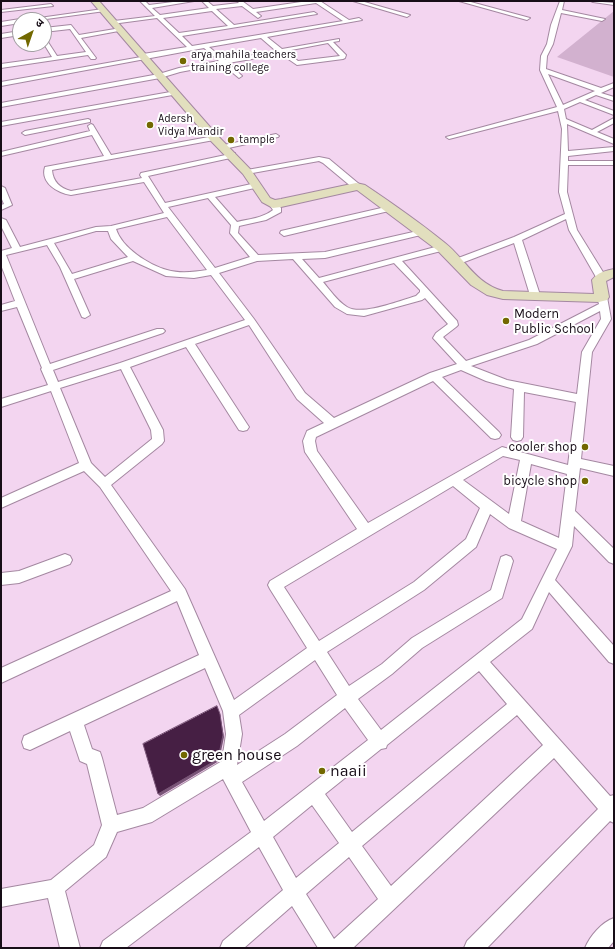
<!DOCTYPE html>
<html>
<head>
<meta charset="utf-8">
<style>
	body { margin:0 }
	#map { position:relative; width:615px; height:949px; overflow:hidden; background:#f3d5f0; font-family:Karla,"Noto Sans Devanagari",sans-serif }
	canvas { display:block }
	.frame { position:absolute; inset:0; border:2px solid #170d17; pointer-events:none }
	.north { position:absolute; left:12px; top:12px; width:40px; height:40px; box-sizing:border-box; background:#fff; border:1px solid #a29ea2; border-radius:50%; rotate:40deg; font-size:11px; font-weight:700; line-height:16px; text-align:center; color:#170d17 }
	.north::after { content:''; display:block; margin:auto; width:14px; height:18px; background:#726800; clip-path:polygon(50% 0,100% 100%,50% 72%,0 100%) }
</style>
</head>
<body>
<div id="map">
<canvas width="615" height="949"></canvas>
<div class="frame"></div>
<div class="north">उ</div>
</div>
<script>
const g = document.querySelector('canvas').getContext('2d');
g.lineJoin = 'round';
function fill(path, color) {
  g.fillStyle = color;
  g.fill(path, 'evenodd');
}
function strokePath(path, color, width, dash) {
  g.strokeStyle = color;
  g.lineWidth = width;
  g.lineCap = dash ? 'butt' : 'round';
  g.setLineDash(dash || []);
  g.stroke(path);
}
function write(font, color, halo, rows, align = 'center') {
  g.font = font + ' Karla,sans-serif';
  g.lineWidth = 4;
  g.setLineDash([]);
  g.textBaseline = 'middle';
  g.strokeStyle = halo;
  g.fillStyle = color;
  for (const [text, x, y, turn = 0] of rows) {
    g.save();
    g.translate(x, y);
    g.rotate((+turn || 0) * Math.PI / 180);
    g.textAlign = isNaN(turn) ? turn : align;
    if (halo) g.strokeText(text, 0, 0);
    g.fillText(text, 0, 0);
    g.restore();
  }
}
fill(new Path2D(`
	M614,11V77L557,57Z`), '#d2b1cf');
const street = new Path2D(`
	M140,1H145L149,5L181,1H194L152,8L160,15L209,8L202,1H207L213,6L239,3L237,1H242L253,9L308,1H320L349,20L359,18L362,20L267,37L282,49L339,39V41L333,42L346,55L345,58L343,59L297,65L281,54L228,63L241,75L242,76L239,78L222,64L180,72L160,78L1,107V103L159,74L179,68L219,61L204,48L1,86V82L141,57V55L143,54L187,47L157,18L112,24L111,23L114,21L155,16ZM316,3L343,21L192,46L182,36L317,14L314,12L234,25L216,9L242,6L258,18L261,16L256,12ZM212,11L228,26L179,33L163,18ZM261,38L276,51L225,60L209,47ZM328,43L340,56L298,61L286,51Z
	M353,1H361L410,15L407,17Z
	M459,1H467L530,18L527,20Z
	M560,1H564L562,10L605,19L602,21L561,13L553,44L547,56L546,69L601,88L614,83V87L601,93L614,97V101L596,95L585,100L614,111V115L580,102L564,109L566,119L592,130L614,118V123L597,132L614,139V144L567,124L568,151L614,147V151L568,156V161H614V165H568L567,192L577,230L606,277L601,280L596,277L569,230L566,219L522,240L540,295L535,298L530,295L514,243L459,264L456,265L452,262L453,260L514,237L565,214L559,192L562,129L558,111L449,139L446,137L557,107L540,70L541,56L547,44L551,25ZM548,74L595,91L563,105Z
	M591,1L614,3V5L593,2Z
	M51,4L53,6L1,12V10Z
	M103,9L105,11L39,20H25Z
	M20,19L22,20H20V23L1,26V22Z
	M71,25L79,35L121,28L124,30L81,38L96,58L95,59H91L88,55L1,68V64L52,57L44,44V38L46,39L57,56L86,52L70,29L44,32V28Z
	M20,31V35L1,38V34Z
	M176,91L178,92V94L1,126V122Z
	M88,119L90,120V122L25,135L22,133L25,131Z
	M91,124L93,125L111,155L214,136L217,138L214,140L52,170C53,182 60,188 71,191L142,178L140,175L141,173L235,153V157L148,176L165,203L256,183H259V187L215,197L237,222C249,219 263,218 273,210L269,204L270,202H276L281,208V212L266,220L239,226L238,233L258,255L325,252L422,230H425L426,232L425,234L325,258L302,259L319,278L439,246H445L446,248L445,250L402,261L457,321L458,325L456,327L443,337L466,361L529,340L599,304L597,297L599,295L602,294L607,297L611,319L592,352L581,459L614,466V476L580,468L575,511L614,549V564L609,562L574,526L572,546L555,580L614,646V664L609,662L549,592L532,629L490,662L610,796L614,795V823L610,821L487,948H464L467,941L598,809L554,758L353,948H318L292,906L244,948H220L223,941L283,890L259,847L126,948H100L103,941L251,832L223,779L152,822L117,832L106,857L65,891L80,948H60L48,898L1,907V889L51,880L94,845L102,825L87,764L80,761L70,731L30,750L24,748L22,742L24,736L199,655L177,601L1,683V668L171,591L100,487L84,471L1,508V498L79,463L51,391L1,407V399L48,385L41,369L42,368L17,307L1,311V305L15,301L1,265V251L12,248L1,226V218L6,220L20,247L96,227L111,226L164,213L144,182L71,195C58,193 40,183 45,167L104,156L92,135L1,156V152L90,131L88,126ZM208,198L231,225L230,233L250,257L215,268L168,207ZM167,217L207,270C195,272 180,274 167,270C149,265 122,248 116,229ZM96,231H108L111,239L128,257L72,274L54,243ZM47,245L60,267L82,317L85,318L90,315L74,279L133,261L166,276L194,278L211,275L245,320L120,363L58,382L53,370L163,333L165,331L163,329H157L50,364L6,255ZM293,259L335,307L347,314L364,316L422,300L425,298L448,324L436,333L433,338L457,364L430,373L334,418L305,393L254,319L219,273L257,261ZM394,263L420,290V292L416,296C399,301 362,316 347,307C337,301 330,290 323,282ZM600,311L601,319L582,352L577,394L507,380L471,366L537,344ZM249,325L297,399L324,423L307,431L303,441L305,452L357,529L270,581L268,585L270,589L307,648L234,700L185,589L111,485L162,444L164,441L163,430L130,367L186,347L239,430L243,431L247,430L249,427L247,424L195,344ZM121,369L151,430L152,439L105,477L91,463L60,388ZM461,370L486,381L514,389L511,437L513,440L517,441L521,440L523,437L524,392L576,402L568,465L502,447L368,523L317,451L315,441L316,437L433,381L491,438L495,439L499,438L501,435L499,432L442,377ZM503,456L520,460L509,514L463,480ZM531,464L567,474L559,538L521,521ZM453,486L480,508L466,539L414,582L319,641L284,587ZM490,514L509,528L557,549L522,619L381,730L358,699L392,674L422,648L502,598L513,561L511,557L506,555L501,557L491,590L412,638L382,664L349,686L327,652L424,590L476,547ZM315,660L337,695L285,734L237,765L242,734L239,715ZM205,668L223,711L226,734L222,761L143,808L117,815L102,758L100,752L92,749L84,725ZM479,671L507,704L352,832L325,794L381,749L386,748L387,745ZM345,708L368,740L264,821L242,782L297,746ZM517,715L543,745L391,886L362,846ZM312,805L339,843L296,878L273,837ZM349,857L378,899L334,939L306,894Z
	M276,134L279,136L278,137L224,149L220,147L224,145Z
	M319,157L329,159L359,184V188H353L323,163L319,161L247,174L243,172L247,170Z
	M1,186L5,188L12,205L1,210V205L4,204L1,197Z
	M390,206H393V210L284,236L280,233L281,231Z
	M65,554L70,556L72,560L70,564L19,583L1,585V573L19,571Z
	M614,918V941L608,948H585C590,936 602,922 614,918Z`);
const secondary = new Path2D(`
	M91,1H99L218,136L251,170L270,198L275,200L281,199L356,183L365,185C392,203 419,222 445,243C465,259 476,284 503,291L594,294L592,280C598,272 605,271 614,269V277L606,281L609,297L607,300L599,302L503,299L487,295L471,285L437,250L357,190L281,207L273,208L262,202L243,174L210,140Z`);
strokePath(street, '#a488a1', 2);
strokePath(secondary, '#a488a1', 2);
fill(street, '#fff');
fill(secondary, '#e2dfbe');
fill(new Path2D(`
	M220,714L224,737L219,761L160,796L158,794Z`), '#7a5678');
const building = new Path2D(`
	M217,706L220,714L223,735L218,759L158,794L143,744Z`);
fill(building, '#461f44');
strokePath(building, '#7a5678', 1);
for (const [x, y, r, color] of [
	[183,61,4,"#726800"],
	[150,125,4,"#726800"],
	[231,140,4,"#726800"],
	[506,321,4,"#726800"],
	[585,447,4,"#726800"],
	[585,481,4,"#726800"],
	[184,755,4,"#726800"],
	[322,771,4,"#726800"]
]) {
  const dot = new Path2D();
  dot.arc(x, y, r, 0, 2 * Math.PI);
  g.fillStyle = color;
  g.fill(dot);
  strokePath(dot, '#fff', 1.5);
}
write('11px', '#170d17', '#fff', [
	["arya mahila teachers",191,55],
	["training college",191,68],
	["Adersh",158,119],
	["Vidya Mandir",158,132],
	["tample",239,140]
], 'left');
write('13px', '#170d17', '#fff', [
	["Modern",514,314,"left"],
	["Public School",514,329,"left"],
	["cooler shop",577,447],
	["bicycle shop",577,481]
], 'right');
write('16px', '#170d17', '#fff', [
	["green house",192,755],
	["naaii",330,771]
], 'left');
</script>
</body>
</html>
